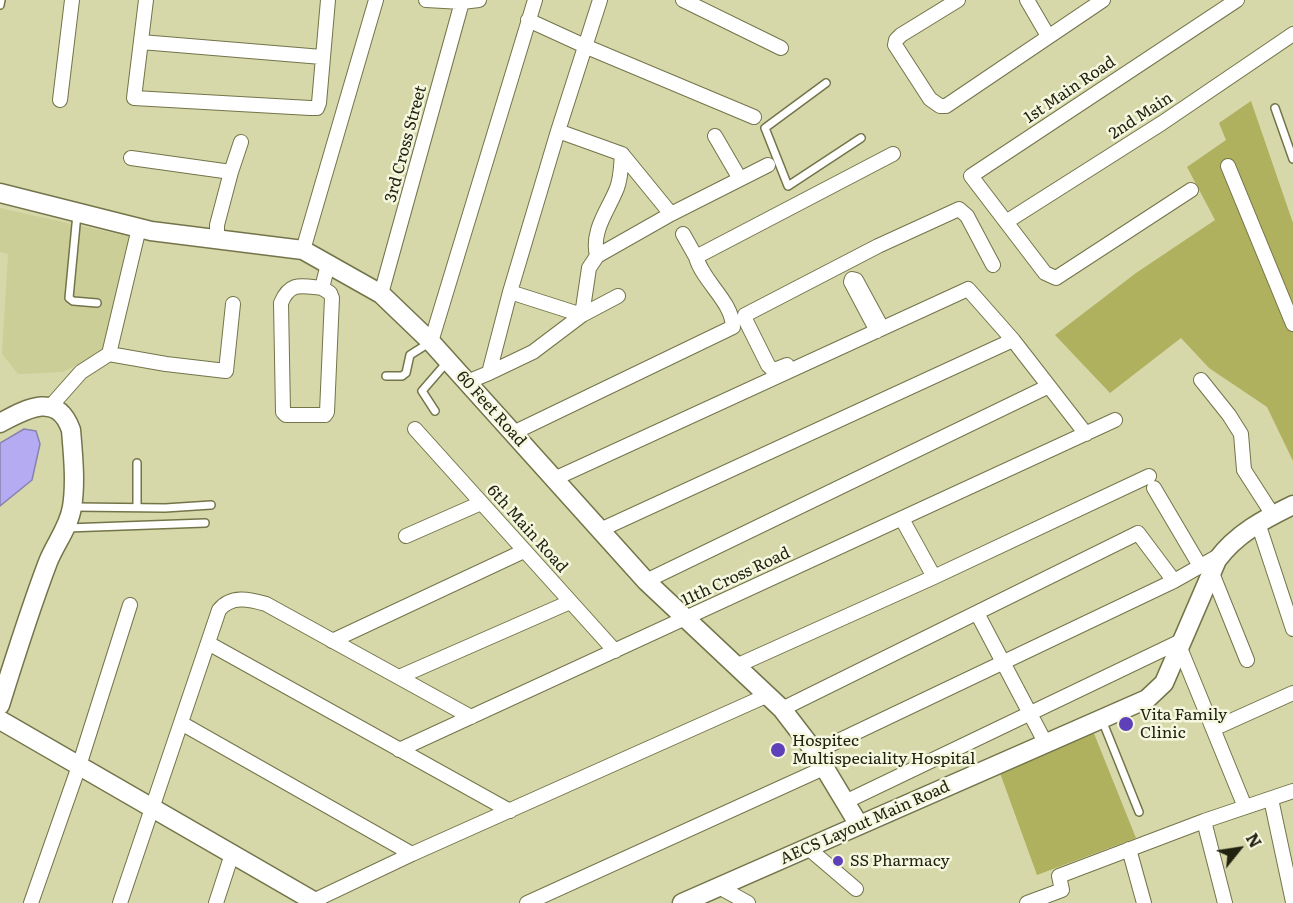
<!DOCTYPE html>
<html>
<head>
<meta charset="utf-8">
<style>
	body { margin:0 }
	#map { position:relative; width:1293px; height:903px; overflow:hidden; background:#d6d8a9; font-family:Literata,serif }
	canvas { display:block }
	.north { position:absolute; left:1209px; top:819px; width:60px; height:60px; -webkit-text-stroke:4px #f5f7df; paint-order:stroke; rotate:60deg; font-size:16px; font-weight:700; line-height:24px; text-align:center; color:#221 }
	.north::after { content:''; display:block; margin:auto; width:21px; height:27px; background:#221; clip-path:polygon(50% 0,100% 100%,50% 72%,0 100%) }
</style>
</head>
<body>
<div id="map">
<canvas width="1293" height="903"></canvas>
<div class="north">N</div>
</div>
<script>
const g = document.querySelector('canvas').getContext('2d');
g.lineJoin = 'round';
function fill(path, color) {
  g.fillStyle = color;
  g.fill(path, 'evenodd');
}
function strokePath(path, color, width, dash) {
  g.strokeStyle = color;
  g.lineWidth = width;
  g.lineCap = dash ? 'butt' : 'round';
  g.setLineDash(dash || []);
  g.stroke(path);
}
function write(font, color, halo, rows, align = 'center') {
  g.font = font + ' Literata,serif';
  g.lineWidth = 5;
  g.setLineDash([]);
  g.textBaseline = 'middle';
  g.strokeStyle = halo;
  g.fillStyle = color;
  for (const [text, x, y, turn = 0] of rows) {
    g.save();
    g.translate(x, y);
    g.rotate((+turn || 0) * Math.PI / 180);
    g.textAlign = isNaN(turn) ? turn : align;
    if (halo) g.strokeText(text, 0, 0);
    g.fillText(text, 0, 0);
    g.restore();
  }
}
fill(new Path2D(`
	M0,208L131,237L106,350L63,372L18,374L2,354L8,254L0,252Z`), '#ccce98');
fill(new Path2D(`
	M1251,101L1293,223V461L1267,407L1209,368L1181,338L1110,393L1055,335L1136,273L1215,220L1187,167L1226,140L1219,123Z
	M1093,731L1136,838L1037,875L1000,773Z`), '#afb15f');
const water = new Path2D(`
	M24,429L36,431L40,444L32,480L0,506V443Z`);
fill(water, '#b4abf3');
strokePath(water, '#8882af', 1.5);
const lane = new Path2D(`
	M0,5L1,0
	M826,83L765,128L788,186L861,138
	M1275,108L1293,159
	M77,214L69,298L73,301L97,303
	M386,376H402L406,373L410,355L429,343
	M435,411L422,391L448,361
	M74,507L165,508L211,505
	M137,507V463
	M67,528L205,523
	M1102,720L1139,812`);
const street = new Path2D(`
	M146,0L134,98L310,108H317L319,103L328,0
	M426,0L462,2L479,0
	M683,0L781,48
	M958,0L901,35L896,40L895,45L930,99L940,106H946L1103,0
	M1027,0L1048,36
	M528,20L587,47L754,117
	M141,42L322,57
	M60,100L72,0
	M558,131L622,154C621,165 621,178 617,188C608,211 591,230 597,256L589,268L582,315
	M715,136L740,179
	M622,154L671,214
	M131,158L231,172L217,225V238
	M1228,166L1293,324
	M231,172L241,142
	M1191,190L1056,278L1045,273L971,176L1237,0
	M1006,222L1162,123L1293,34
	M683,234L696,257
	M303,250L376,0
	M597,256L671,214L768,165
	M322,288L330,293L332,298L327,412L325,415H286L283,412L281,303C290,281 302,286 322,288L328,264
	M510,292L582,315
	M381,294L462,2
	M877,331L851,282L852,279L856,280L882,328
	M431,342L535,0
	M109,354L166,364L226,371L233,304
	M787,365L777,369H772L768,365L745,319V315L878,246L959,209L967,216L993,265
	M489,373L533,352L582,315L618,296
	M1201,380L1229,415L1241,434L1244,470L1273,515
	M467,382L489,373L510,292L558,131L600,0
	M50,407L81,372L109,354L139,228
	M415,429L615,651
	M513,433L733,327C732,301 703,282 696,257L893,154
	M554,479L968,289L1013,340L1086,434
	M1154,488L1200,566
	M902,519L934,577
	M1258,523L1293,629
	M600,530L1013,340
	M406,536L481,503
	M1212,573L1247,660
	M646,581L1047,387
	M977,613L1046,744
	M332,641L524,551
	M208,643L510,811
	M1180,648L1245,807
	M736,666L934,577L1149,476
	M399,677L570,602
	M782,709L1138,533L1174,581
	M181,723L412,854
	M1213,729L1293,693
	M399,750L1115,420
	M815,752L1174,581L1220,555
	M1271,799L1293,902
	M845,802L1183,640
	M1204,821L1225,903
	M808,848L856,889
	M1129,849L1144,903
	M719,887L748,903
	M313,901L412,854L768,695
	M31,903L79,766L130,605
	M120,903L219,610C231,595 249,599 266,604L471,717
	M216,903L232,854
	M527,903L824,768
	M1027,903L1062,890L1059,876L1204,821L1293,791`);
const secondary = new Path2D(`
	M0,193L151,231L303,250L381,294L431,342L646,581L782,709L815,752L859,825
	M0,423C26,409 57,391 71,430C73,454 76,483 72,507C69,527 55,544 48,562C30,609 15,657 0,705
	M0,720L317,903
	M682,903L1147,699L1164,683L1217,560C1236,534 1264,519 1293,505`);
strokePath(lane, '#737449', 10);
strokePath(street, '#737449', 16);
strokePath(secondary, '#737449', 21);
strokePath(lane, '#fff', 7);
strokePath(street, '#fff', 14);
strokePath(secondary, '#fff', 18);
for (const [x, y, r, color] of [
	[1126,724,8,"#5e40b8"],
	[778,750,8,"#5e40b8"],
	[838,861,6,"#5e40b8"]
]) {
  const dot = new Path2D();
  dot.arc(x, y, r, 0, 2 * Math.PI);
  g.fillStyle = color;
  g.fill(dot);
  strokePath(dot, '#f5f7df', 2);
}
write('16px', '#221', '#f5f7df', [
	["1st Main Road",1070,90,-34],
	["2nd Main",1141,116,-33],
	["3rd Cross Street",406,144,-75],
	["60 Feet Road",491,409,48],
	["6th Main Road",527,529,48],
	["11th Cross Road",736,577,-25],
	["AECS Layout Main Road",865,823,-24]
]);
write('16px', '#221', '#f5f7df', [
	["Vita Family",1140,715],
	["Clinic",1140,733],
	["Hospitec",792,741],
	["Multispeciality Hospital",792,759],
	["SS Pharmacy",850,861]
], 'left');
</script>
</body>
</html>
